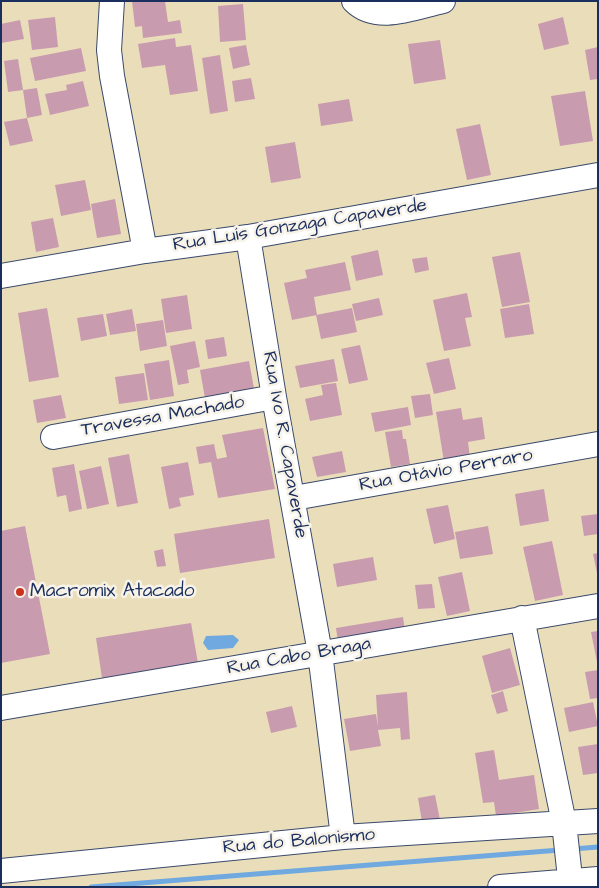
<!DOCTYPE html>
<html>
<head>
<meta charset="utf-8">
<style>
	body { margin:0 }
	#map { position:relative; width:599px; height:888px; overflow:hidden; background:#eadeba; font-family:"Architects Daughter",sans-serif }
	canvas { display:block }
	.frame { position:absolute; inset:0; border:2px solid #1b2f5e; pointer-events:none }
</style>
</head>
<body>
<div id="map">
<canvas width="599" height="888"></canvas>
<div class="frame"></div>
</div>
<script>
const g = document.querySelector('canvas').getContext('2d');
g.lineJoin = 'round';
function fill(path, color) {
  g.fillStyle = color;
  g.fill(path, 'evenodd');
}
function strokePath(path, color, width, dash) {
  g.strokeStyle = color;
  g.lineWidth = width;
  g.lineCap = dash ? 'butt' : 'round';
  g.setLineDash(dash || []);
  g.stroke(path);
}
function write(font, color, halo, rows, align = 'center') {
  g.font = font + ' "Architects Daughter",sans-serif';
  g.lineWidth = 5;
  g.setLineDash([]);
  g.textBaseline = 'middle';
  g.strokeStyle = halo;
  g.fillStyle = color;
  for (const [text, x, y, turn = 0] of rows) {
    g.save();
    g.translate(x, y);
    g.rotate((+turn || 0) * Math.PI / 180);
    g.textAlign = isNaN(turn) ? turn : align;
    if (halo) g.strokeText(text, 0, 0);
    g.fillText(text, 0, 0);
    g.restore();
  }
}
fill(new Path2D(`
	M233,635L239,640L233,648L208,650L203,643L206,636Z`), '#6fa9df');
strokePath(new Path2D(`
	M573,849L598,847
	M91,887L560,850`), '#6fa9df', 5);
fill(new Path2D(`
	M132,1H165L168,22L180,20L182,33L143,38L142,26L135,27Z
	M243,4L246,40L220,42L218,6Z
	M55,17L58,47L32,50L28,20Z
	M563,17L569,44L544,50L538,24Z
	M20,20L24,39L1,43V24Z
	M175,38L176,47L191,45L198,91L170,95L165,65L142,68L138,44Z
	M440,40L446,79L414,84L408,44Z
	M246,45L250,65L233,69L229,48Z
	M598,47V79L590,80L585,50Z
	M81,48L86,71L35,81L30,58Z
	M220,55L228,111L210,114L202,58Z
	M18,59L23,90L8,92L4,61Z
	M251,78L255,99L235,102L232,81Z
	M83,81L89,106L50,115L45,94L67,90L66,85Z
	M37,88L42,115L27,118L23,90Z
	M585,91L593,141L560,146L551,96Z
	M349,99L353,121L321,126L318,104Z
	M27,118L33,141L10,146L4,122Z
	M480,124L491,175L467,180L456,129Z
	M295,142L301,178L271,183L265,147Z
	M85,180L91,210L61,216L55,185Z
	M115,199L121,234L97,238L91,204Z
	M53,218L59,247L36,252L31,222Z
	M378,250L383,275L356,281L351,256Z
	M520,252L530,302L502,307L492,257Z
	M427,257L429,270L415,273L412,259Z
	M345,262L351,290L314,297L317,315L292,320L284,283L307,278L305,270Z
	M467,293L472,317L465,318L471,346L444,351L433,300Z
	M187,295L192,329L166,333L161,299Z
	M379,298L383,315L356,321L352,304Z
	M529,304L534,334L505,338L500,309Z
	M47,308L59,377L29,382L18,313Z
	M352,308L357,332L321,339L316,315Z
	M132,309L136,331L110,335L106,314Z
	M103,314L107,336L81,341L77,318Z
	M163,320L167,346L140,351L136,324Z
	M224,337L227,356L208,359L205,340Z
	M195,341L200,367L187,370L189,383L178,385L170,346Z
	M360,345L368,380L349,384L341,349Z
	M449,358L456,389L434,394L426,363Z
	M334,359L338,381L300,388L295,366Z
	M169,360L174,396L150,400L144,364Z
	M249,361L255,394L206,404L200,370Z
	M144,373L148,400L119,404L115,377Z
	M336,383L342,415L310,421L305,399L323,395L321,385Z
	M430,394L433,415L415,418L411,396Z
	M61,395L66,418L37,423L33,400Z
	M408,407L411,425L375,432L371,413Z
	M461,408L463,420L482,417L485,439L468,442L470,458L444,462L436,412Z
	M263,428L275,489L218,498L211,462L199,464L196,447L214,444L217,459L227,457L222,435Z
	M402,430L403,439H406L410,464L391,467L385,432Z
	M342,451L346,472L317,477L312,457Z
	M129,454L138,503L117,507L108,458Z
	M188,462L194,495L179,498L181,506L169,509L161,467Z
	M74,464L82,509L69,512L66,495L57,497L52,468Z
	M101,466L109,504L87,509L79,471Z
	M544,489L549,521L520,526L515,494Z
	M448,505L455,539L434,544L426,509Z
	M598,514V534L584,536L581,516Z
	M269,519L275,558L180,573L174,534Z
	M25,526L50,654L1,663V531Z
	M488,526L493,554L460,559L455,532Z
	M552,541L563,595L535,601L523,547Z
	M163,549L166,566L157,567L154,551Z
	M598,553V573H597L593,554Z
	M373,557L377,580L337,587L333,564Z
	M462,572L470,611L447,616L438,577Z
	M432,584L435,608L418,609L415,585Z
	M403,617L405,631L338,642L336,628Z
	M191,623L198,663L102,678L96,638Z
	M598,631V662H597L591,632Z
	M510,648L520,685L492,693L482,656Z
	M598,670V698L590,699L585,672Z
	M503,691L508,711L497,714L491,695Z
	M407,692L410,739L401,740L400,728L378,730L381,746L350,751L344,719L376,714L378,727L376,695Z
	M593,702L598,726L569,732L564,708Z
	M292,706L297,727L271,733L266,712Z
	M598,744V773L583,775L578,747Z
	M494,750L499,780L534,775L539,809L496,816L494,802L483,803L475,753Z
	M435,795L440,820L422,822L418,798Z`), '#c99baf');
const minor = new Path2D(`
	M112,1L109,50L112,76L145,251
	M354,1C377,24 415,7 443,1
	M248,237L274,397L320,653L343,837
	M1,276L145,251L248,237L598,175
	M53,437L274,397
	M294,498L598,444
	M522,618L564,823L571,887
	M1,708L598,606
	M1,871L343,837L598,821
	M500,887L598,879`);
strokePath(minor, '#3a496c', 26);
strokePath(minor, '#fff', 24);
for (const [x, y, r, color] of [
	[20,592,5,"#c8321e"]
]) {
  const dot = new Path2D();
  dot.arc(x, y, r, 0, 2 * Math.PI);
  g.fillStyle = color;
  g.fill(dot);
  strokePath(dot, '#f7f3e8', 2);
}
write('19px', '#1b2f5e', '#f7f3e8', [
	["Rua Luís Gonzaga Capaverde",300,226,-9],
	["Travessa Machado",163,417,-10],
	["Rua Ivo R. Capaverde",284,445,80],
	["Rua Otávio Perraro",446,471,-10],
	["Rua Cabo Braga",299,657,-10],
	["Rua do Balonismo",299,842,-5]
]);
write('19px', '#1b2f5e', '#f7f3e8', [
	["Macromix Atacado",30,592]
], 'left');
</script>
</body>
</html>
